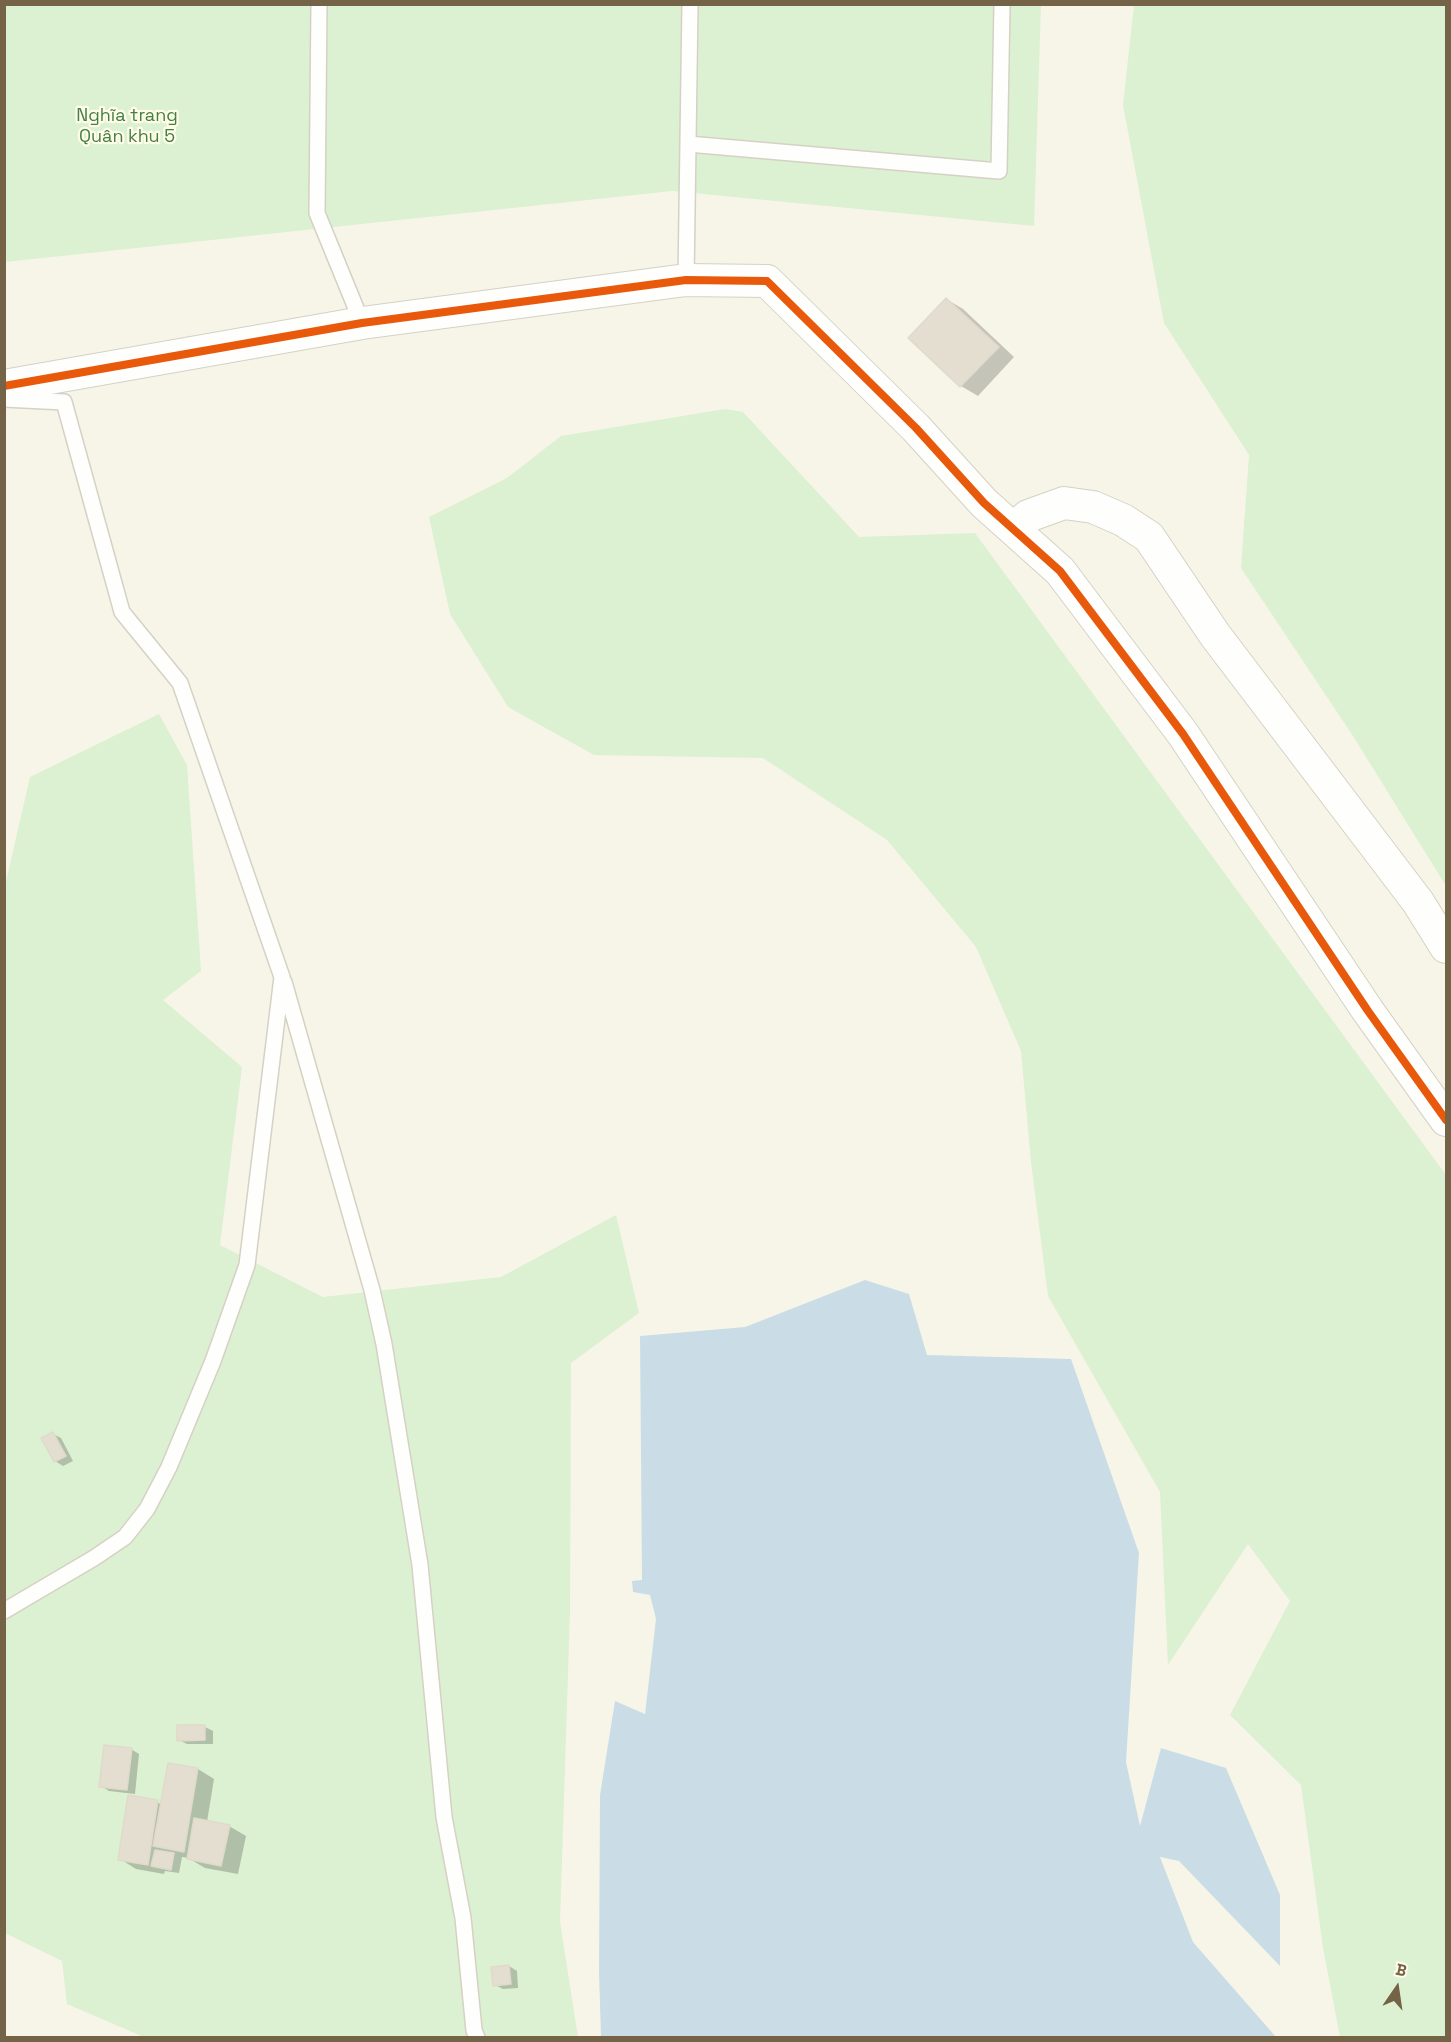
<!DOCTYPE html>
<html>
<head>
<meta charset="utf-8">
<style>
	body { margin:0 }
	#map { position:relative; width:1451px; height:2042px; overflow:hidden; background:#f7f5e8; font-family:"Space Grotesk",sans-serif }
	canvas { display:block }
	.frame { position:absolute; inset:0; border:6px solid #756348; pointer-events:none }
	.north { position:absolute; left:1367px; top:1958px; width:60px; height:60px; -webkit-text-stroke:4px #fffce9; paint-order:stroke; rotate:13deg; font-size:16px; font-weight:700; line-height:24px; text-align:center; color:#756348 }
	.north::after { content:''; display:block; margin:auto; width:21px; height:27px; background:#756348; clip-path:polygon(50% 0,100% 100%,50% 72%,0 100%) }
</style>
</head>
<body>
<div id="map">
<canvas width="1451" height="2042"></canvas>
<div class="frame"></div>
<div class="north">B</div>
</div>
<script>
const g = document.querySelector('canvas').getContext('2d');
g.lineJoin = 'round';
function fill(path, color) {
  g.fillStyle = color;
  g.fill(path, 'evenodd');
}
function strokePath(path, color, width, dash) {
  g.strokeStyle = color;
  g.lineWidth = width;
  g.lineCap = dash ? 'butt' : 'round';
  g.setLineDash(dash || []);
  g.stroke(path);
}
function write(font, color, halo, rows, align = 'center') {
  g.font = font + ' "Space Grotesk",sans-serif';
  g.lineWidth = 4.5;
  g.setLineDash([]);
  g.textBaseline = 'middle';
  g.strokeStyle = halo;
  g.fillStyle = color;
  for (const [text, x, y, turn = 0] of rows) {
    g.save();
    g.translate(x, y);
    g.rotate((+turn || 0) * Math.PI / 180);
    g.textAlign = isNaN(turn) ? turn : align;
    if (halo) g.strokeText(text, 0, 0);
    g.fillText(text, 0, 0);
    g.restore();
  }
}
fill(new Path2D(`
	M4,5H1041L1034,226L672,191L5,262Z
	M1134,5H1446V886L1353,736L1241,568L1249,455L1164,323L1123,105Z
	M725,409L743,412L859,537L975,533L1446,1175V2037H1340L1323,1948L1301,1785L1230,1715L1290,1601L1248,1544L1168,1665L1160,1492L1048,1296L1031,1162L1021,1051L976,947L887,840L763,758L594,755L508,707L450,614L429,517L507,478L561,436Z
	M159,714L187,765L201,971L163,1000L242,1067L220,1245L323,1297L501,1277L616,1215L639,1313L571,1363L570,1611L560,1922L578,2037H144L67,2004L62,1961L5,1933V886L30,777Z`), '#dcf0d2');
fill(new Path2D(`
	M865,1280L909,1294L927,1355L1071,1359L1139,1553L1126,1762L1140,1826L1161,1748L1226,1768L1280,1895V1966L1179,1861L1160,1857L1193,1942L1276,2037H601L599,1972L600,1795L615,1701L645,1714L656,1619L650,1595L633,1592L632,1581L642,1580L640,1336L745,1327Z`), '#cadde7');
fill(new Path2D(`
	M946,299L963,309L1014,357L978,396L961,386Z
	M53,1434L61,1438L73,1461L63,1466L55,1461Z
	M205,1727L213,1731V1744H187L179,1740Z
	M131,1749L139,1754L135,1794L109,1791L101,1786Z
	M198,1769L214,1779L207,1822L229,1826L246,1836L238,1874L205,1868L188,1858L182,1857L179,1873L165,1871L164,1874L136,1869L120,1859L157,1802L162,1805Z
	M509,1966L517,1971L518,1988L503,1989L495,1985Z`), '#0003');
const building = new Path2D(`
	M946,298L999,347L960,387L908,338Z
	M53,1432L66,1456L54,1462L41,1438Z
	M177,1725H205V1740L177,1741Z
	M104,1745L132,1748L127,1790L99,1787Z
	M168,1763L198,1768L184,1852L153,1846Z
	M128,1795L158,1800L148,1865L118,1860Z
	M194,1818L230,1825L221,1866L187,1859Z
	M155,1850L174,1853L171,1870L151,1866Z
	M509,1965L511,1984L493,1986L491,1967Z`);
fill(building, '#e3decf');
strokePath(building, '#e0daca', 1.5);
const service = new Path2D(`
	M319,4L317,213L362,323
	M688,144L999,171L1002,4
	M686,280L690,4
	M4,399L64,402L122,612L180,683L282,977L247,1265L213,1361L169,1467L147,1509L125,1537L94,1558L4,1611
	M284,982L372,1290L384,1344L420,1565L444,1817L463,1918L474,2030L477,2038`);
const minor = new Path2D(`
	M4,386L362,323L686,280L767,281L916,428L984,503L1060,571L1183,734L1368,1011L1446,1120
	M1013,529L1028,516L1064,503L1093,507L1123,520L1149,537L1215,635L1418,902L1446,947`);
strokePath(service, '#d5d1c5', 18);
strokePath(minor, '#d5d1c5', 34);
strokePath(service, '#fefefc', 15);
strokePath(minor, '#fefefc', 32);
strokePath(new Path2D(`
	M4,386L362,323L686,280L767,281L916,428L984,503L1060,571L1183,734L1368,1011L1446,1120`), '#e8590c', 8);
write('18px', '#448141', '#fffce9', [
	["Nghĩa trang",127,116],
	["Quân khu 5",127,137]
]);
</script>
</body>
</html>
